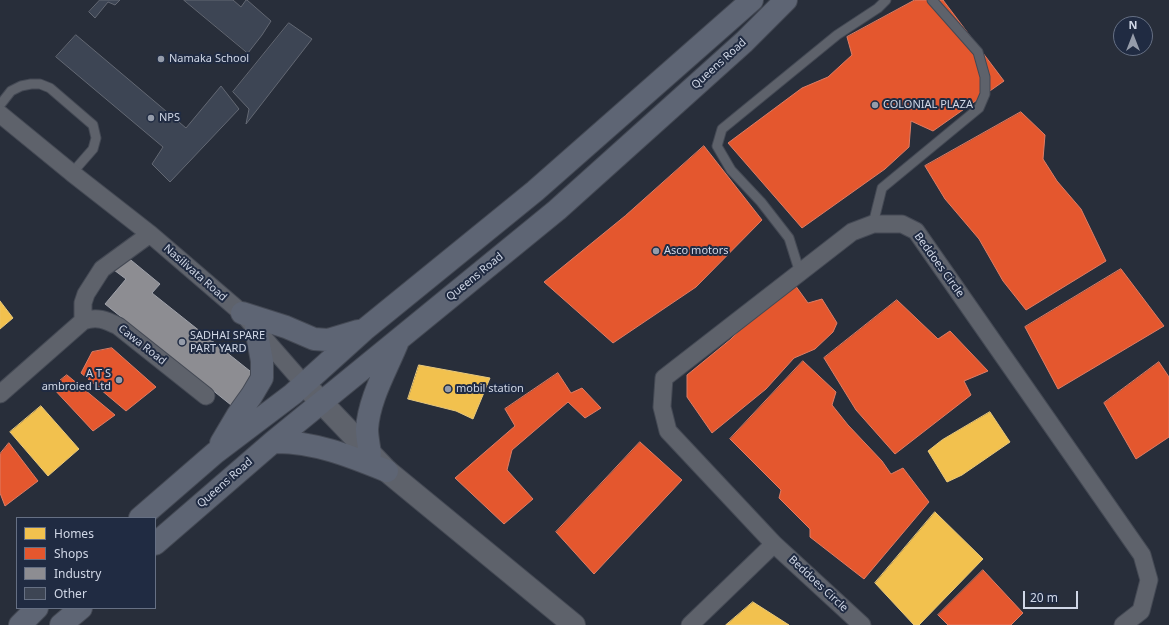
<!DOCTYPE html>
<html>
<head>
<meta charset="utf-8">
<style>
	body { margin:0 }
	#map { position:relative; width:1169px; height:625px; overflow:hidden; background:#282e3a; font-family:"Noto Sans",sans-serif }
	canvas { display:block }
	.legend { position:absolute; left:16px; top:517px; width:140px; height:92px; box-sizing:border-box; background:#202b42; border:1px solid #667084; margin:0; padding:5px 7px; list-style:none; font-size:12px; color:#d0d7e6 }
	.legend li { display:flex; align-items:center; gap:8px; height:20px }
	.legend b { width:20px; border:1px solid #667084 }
	.north { position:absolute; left:1113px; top:16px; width:40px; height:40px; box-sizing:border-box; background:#202b42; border:1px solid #667084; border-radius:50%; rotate:0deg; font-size:11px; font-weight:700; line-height:16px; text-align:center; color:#d0d7e6 }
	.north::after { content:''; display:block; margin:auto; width:14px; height:18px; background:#959caa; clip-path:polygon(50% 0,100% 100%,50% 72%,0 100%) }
	.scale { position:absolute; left:1023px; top:591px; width:55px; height:18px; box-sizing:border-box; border:2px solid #d0d7e6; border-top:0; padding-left:5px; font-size:12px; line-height:14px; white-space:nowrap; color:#d0d7e6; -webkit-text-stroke:3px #202b42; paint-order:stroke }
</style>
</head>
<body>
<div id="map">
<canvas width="1169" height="625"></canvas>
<ul class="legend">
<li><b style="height:11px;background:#f2c14e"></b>Homes</li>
<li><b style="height:11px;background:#e4572e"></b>Shops</li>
<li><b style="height:11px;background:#8d8d92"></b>Industry</li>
<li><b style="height:11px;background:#3d4554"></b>Other</li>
</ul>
<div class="north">N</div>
<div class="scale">20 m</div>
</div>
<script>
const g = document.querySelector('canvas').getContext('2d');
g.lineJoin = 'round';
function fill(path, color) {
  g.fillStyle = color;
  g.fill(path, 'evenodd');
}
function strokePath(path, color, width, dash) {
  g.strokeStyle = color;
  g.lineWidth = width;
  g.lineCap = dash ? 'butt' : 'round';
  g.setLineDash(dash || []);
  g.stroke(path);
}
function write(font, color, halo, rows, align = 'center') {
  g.font = font + ' "Noto Sans",sans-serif';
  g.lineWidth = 4;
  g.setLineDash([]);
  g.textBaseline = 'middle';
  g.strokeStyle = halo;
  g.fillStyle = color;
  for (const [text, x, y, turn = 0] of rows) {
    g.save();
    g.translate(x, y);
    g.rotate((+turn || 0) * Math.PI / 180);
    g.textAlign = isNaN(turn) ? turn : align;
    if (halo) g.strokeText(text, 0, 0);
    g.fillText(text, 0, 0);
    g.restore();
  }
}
const homes = new Path2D(`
	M0,301L13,318L0,329Z
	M419,365L490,378L473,419L456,411L408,399Z
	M41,406L79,449L48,476L10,432Z
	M990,412L1010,442L962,475L947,482L928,451L942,440Z
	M935,512L983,559L919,625H914L875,583Z
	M753,602L789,625H726Z`);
fill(homes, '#f2c14e');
strokePath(homes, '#e8c87c', 1);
const shops = new Path2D(`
	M915,0H943L1004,81L933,131L911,121L909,147L885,169L802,228L728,143L802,88L828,77L852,55L847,37Z
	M1021,112L1045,135L1043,159L1057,181L1081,209L1106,261L1026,310L1003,281L979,239L945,199L925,166Z
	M704,146L762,220L696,287L613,343L544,282L625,216Z
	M1121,269L1164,326L1058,389L1025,327Z
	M795,285L808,303L822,299L837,323L833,332L815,349L794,358L766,389L712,433L687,397V375L731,339L755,315Z
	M897,300L938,339L950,331L988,371L964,381L971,395L895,454L856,410L824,358Z
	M112,348L156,387L126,411L81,373L92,352Z
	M803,361L836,392L832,405L848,425L882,461L891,474L903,468L929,502L864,579L810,537V529L779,498L781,490L730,439Z
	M1159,362L1169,377V437L1136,459L1104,403Z
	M558,373L571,393L582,388L601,408L585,418L568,402L512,450L507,470L533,499L504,524L455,478L515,426L505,409Z
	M67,375L115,415L93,431L52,387Z
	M640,442L682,480L594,574L556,532Z
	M9,443L38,481L5,506L0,493V454Z
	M983,570L1023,613L1011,625H948L938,615Z`);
fill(shops, '#e4572e');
strokePath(shops, '#de7d65', 1);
const industry = new Path2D(`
	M126,256L160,284L152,293L260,379L236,409L105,304L126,279L114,270Z`);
fill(industry, '#8d8d92');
strokePath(industry, '#a1a3ab', 1);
const building = new Path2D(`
	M100,0H120L115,5L108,2L95,18L89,12Z
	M184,0H233L241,7L246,0H247L271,21L262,35L248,53Z
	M289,23L312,39L246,124L249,109L233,92Z
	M76,35L186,128L221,86L239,109L170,182L152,164L163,147L56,57Z`);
fill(building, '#3d4554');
strokePath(building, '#636873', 1);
const service = new Path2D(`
	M0,105L11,91L21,86L31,84H40L50,88L93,125L96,138L93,149L72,173
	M873,224L882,188L979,108L985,94V77L978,52L932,0
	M800,273L789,238L761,202L731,170L717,146L722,129L837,35L878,8L886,0`);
const minor = new Path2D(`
	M0,114L72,173L150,234L242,313L304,384
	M83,321V303L86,294L102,269L150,234
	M0,394L83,321C97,316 106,320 118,326L206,396
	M690,625L774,544
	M862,625L774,544L668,431L662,407L664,378L852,232L873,224H902L916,231L1142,555L1149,580L1141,611L1123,625`);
const secondary = new Path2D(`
	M304,384L387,471L574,625`);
const primary = new Path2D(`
	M242,313L286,327L314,339L328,340L358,331
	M273,442C313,441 350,456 387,471
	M221,443L237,416L252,395L262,378V361L256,329
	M370,454C369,446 367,437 367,429C369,398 387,369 398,341
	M140,518L215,453L293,394L364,330L535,191L752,0
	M155,544L273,442L557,210L744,42L786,0
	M20,625L37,608
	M61,625L81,608`);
strokePath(service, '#444954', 11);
strokePath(minor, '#444954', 19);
strokePath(secondary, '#444954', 24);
strokePath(primary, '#444954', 24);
strokePath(service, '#5e626b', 9);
strokePath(minor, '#5e626b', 17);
strokePath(secondary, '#5e626b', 22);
strokePath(primary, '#5e6574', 22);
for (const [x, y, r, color] of [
	[161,59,4,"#959caa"],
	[875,105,4,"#959caa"],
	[151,118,4,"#959caa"],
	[656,251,4,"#959caa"],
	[182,342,4,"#959caa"],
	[119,380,4,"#959caa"],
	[448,389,4,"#959caa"]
]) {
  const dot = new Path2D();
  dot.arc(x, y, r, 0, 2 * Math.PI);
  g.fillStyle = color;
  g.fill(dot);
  strokePath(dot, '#202b42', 1.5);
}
write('11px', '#d0d7e6', '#202b42', [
	["Namaka School",169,59],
	["COLONIAL PLAZA",883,105],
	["NPS",159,118],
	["Asco motors",664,251],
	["SADHAI SPARE",190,336],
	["PART YARD",190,349],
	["A T S",111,374,"right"],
	["ambroied Ltd",111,387,"right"],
	["mobil station",456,389]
], 'left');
write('11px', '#d0d7e6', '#202b42', [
	["Queens Road",719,64,-42],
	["Beddoes Circle",939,265,54],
	["Nasilivata Road",195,273,41],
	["Queens Road",475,277,-39],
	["Cawa Road",142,345,38],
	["Queens Road",225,483,-41],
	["Beddoes Circle",818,584,43]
]);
</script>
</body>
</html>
